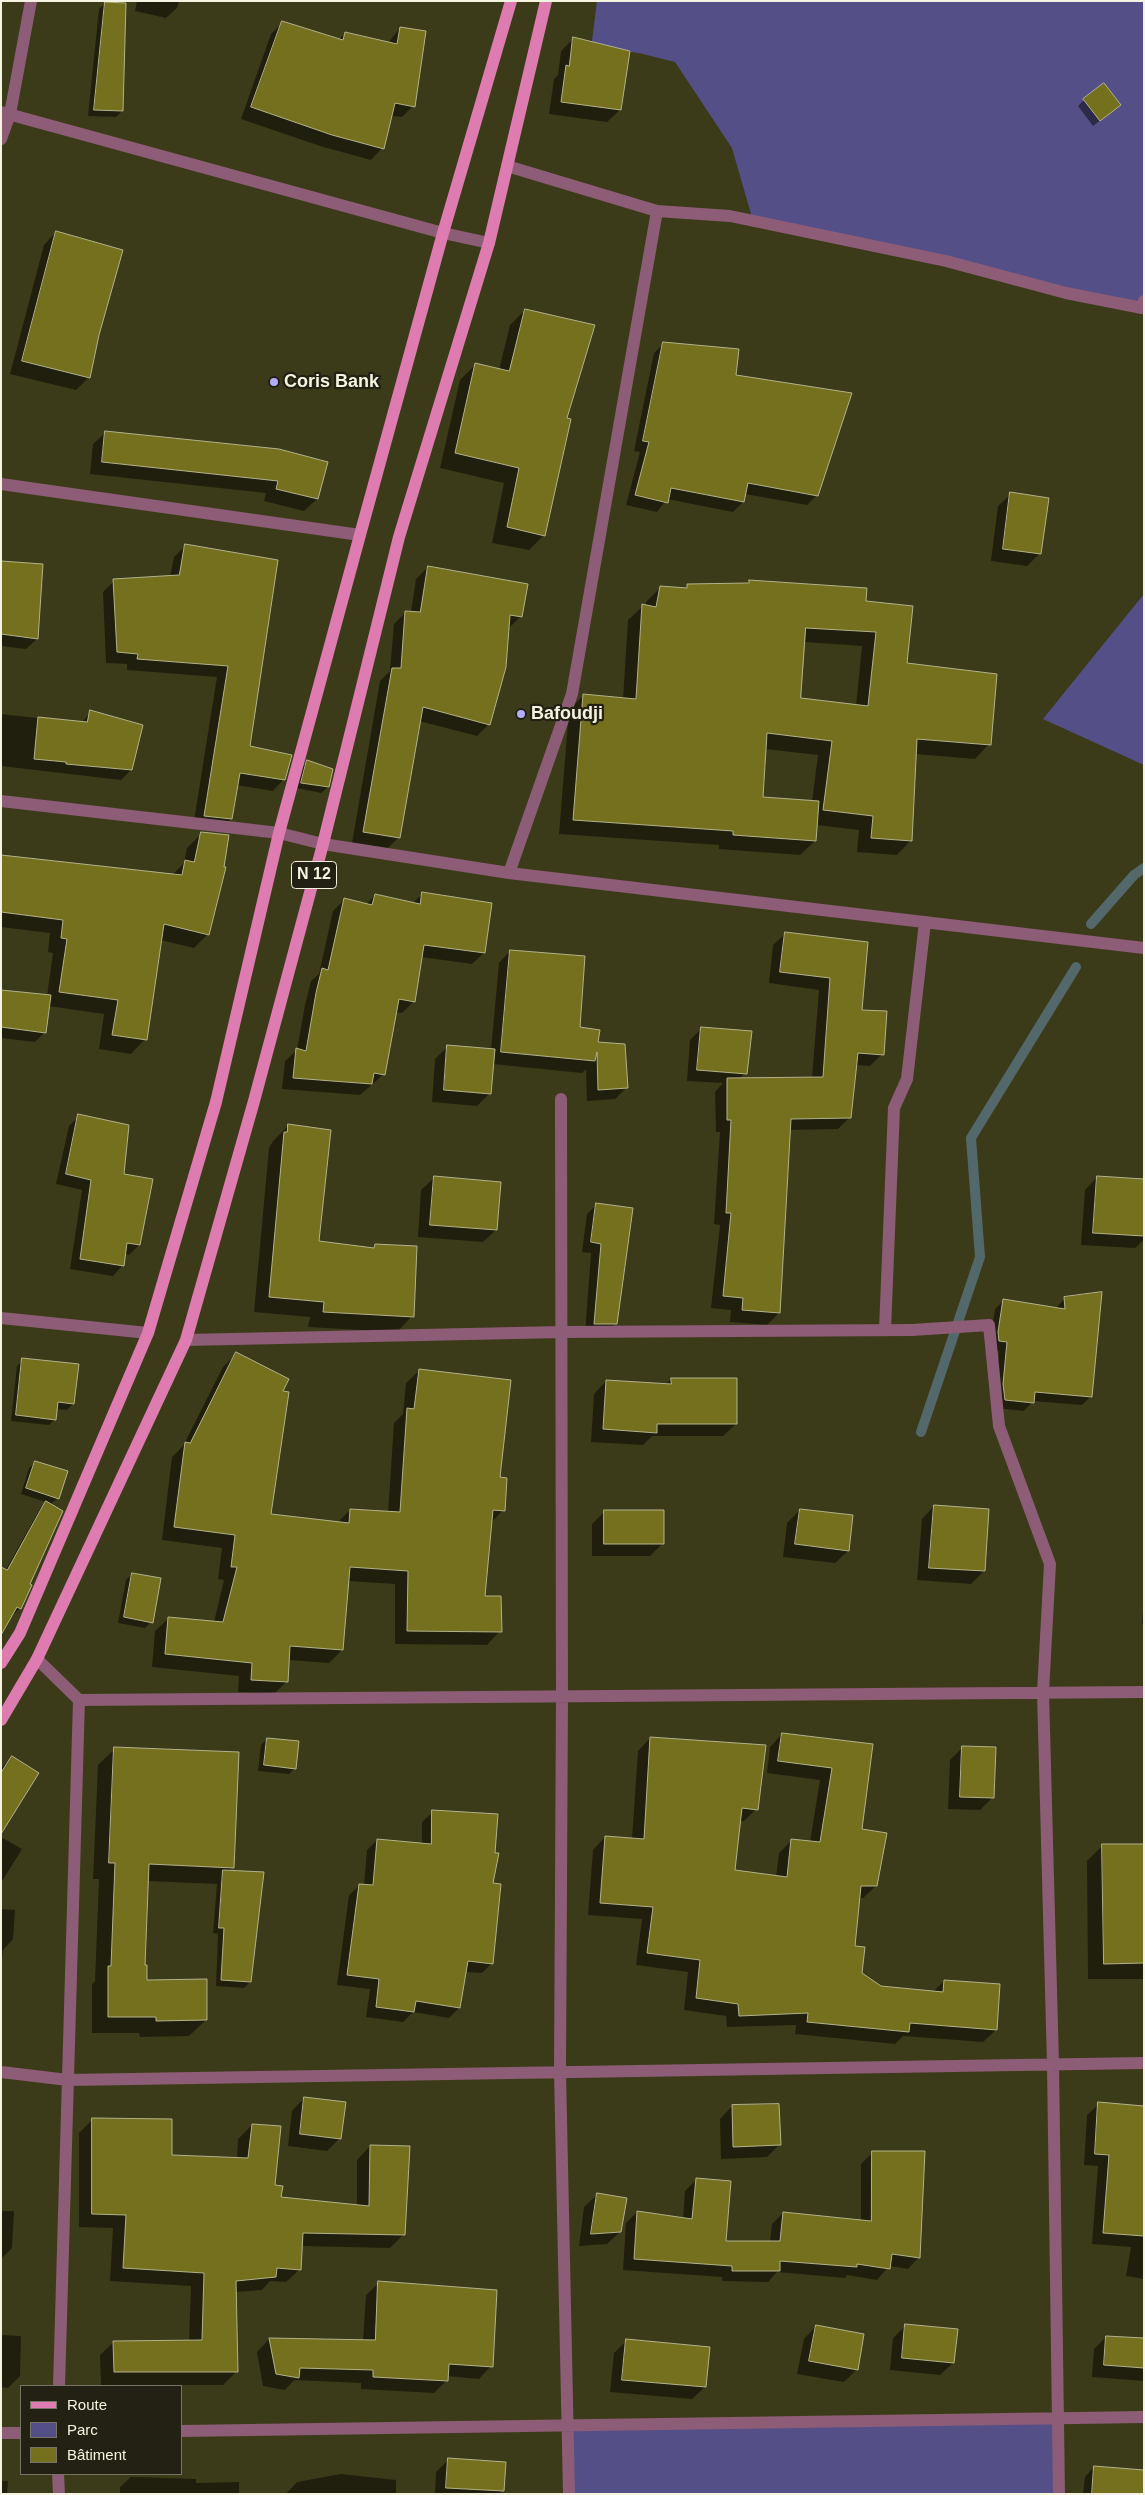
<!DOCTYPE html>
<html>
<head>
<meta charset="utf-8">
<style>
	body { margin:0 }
	#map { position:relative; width:1145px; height:2495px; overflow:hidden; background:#3c3b19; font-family:Arial,sans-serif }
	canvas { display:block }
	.frame { position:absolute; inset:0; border:2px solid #f4f4e0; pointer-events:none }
	.legend { position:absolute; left:20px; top:2385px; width:162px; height:90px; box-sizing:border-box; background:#222113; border:1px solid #767565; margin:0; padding:6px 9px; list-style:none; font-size:15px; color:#f4f4e0 }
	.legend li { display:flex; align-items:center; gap:10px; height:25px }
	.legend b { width:25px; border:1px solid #767565 }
</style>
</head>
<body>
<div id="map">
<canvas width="1145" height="2495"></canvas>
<div class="frame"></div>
<ul class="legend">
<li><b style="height:6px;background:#de7bb1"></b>Route</li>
<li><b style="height:14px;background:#554f88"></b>Parc</li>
<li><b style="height:14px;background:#74701e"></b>Bâtiment</li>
</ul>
</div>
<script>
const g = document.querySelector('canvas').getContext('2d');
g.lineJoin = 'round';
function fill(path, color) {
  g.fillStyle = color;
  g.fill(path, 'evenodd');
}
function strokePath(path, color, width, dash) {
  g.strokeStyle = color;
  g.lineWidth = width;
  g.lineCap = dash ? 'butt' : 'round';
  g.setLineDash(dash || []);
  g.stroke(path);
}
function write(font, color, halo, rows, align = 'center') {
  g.font = font + ' Arial,sans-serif';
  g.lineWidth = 4.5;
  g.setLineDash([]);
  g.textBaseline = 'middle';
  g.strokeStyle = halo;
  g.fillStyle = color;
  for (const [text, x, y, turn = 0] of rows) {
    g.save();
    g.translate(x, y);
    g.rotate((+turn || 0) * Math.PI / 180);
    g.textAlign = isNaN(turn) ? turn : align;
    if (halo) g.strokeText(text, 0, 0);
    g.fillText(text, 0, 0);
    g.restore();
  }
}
fill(new Path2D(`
	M597,1H1144V309L753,221L732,148L675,62L639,53L594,47L592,41Z
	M1144,594V765L1043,719Z
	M1058,2418L1059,2494H569V2425Z`), '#554f88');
fill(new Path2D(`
	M137,1H179L177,8L166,18L135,11Z
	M105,3L122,111L116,117L88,116L99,9Z
	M282,23L338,40L345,34L388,43L400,28L413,106L402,117L391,116L382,148L371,160L320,146L241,119L271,34Z
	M574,38L620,110L607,122L549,114L554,79L558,75L561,51Z
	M1084,100L1120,105L1093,126L1078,106Z
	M56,232L89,377L76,390L10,374L44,245Z
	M525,310L565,419L544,535L529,550L492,543L504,483L440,468L460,380L475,365L499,370L510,325Z
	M664,343L734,376L817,495L807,505L745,494L743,502L733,512L667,499L657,512L626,505L640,452L634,451L654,353Z
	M106,432L327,463L317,499L304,511L264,501L266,493L90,474L93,444Z
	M1011,494L1040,553L1027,566L991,561L998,506Z
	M185,546L276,561L248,747L284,779L273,791L236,785L231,819L219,830L193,827L217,677L127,670V664L106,663L103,592L114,581L170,577L174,557Z
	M1,562L37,639L26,649L1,646Z
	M428,567L521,616L508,629L489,724L477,736L419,721L399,837L387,849L352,843L380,681L390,671L394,624L406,612H411L416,579Z
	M749,581L865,602L906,664L989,744L975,759L915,754L911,840L897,855L857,852L859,830L816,825L815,841L800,855L719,849V845L559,834L569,710L583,696L623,699L628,620L643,606H645L646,602L661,587L684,589L688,585H746ZM804,642L862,646L856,706L799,699ZM765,749L818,755L812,802L762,798Z
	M91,712L131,770L121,780L1,766V714L81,723Z
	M308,762L328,787L321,793L296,788L301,768Z
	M201,834L208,934L194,948L160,940L145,1039L131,1054L99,1049L104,1014L48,1006L45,1032L35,1042L1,1038V992L47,996L53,953L48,952L50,933L1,927V856L172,875L184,863L187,848Z
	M422,894L484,953L472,964L421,957L414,1001L402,1013L396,1012L384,1074L360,1095L282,1089L285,1061L297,1050L305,1005L311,981L319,974L333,911L344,900L366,905L375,895L412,904Z
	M786,933L867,943L861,1011L882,1054L870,1066L855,1065L850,1117L838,1129L789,1130L779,1313L767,1325L730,1322L731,1310L711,1308L720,1225L714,1224L720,1132H716L715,1092L723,1083L687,1081L690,1040L701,1029L745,1073L739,1079L812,1078L819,990L769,983L773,945Z
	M510,951L578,1028L597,1043L627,1087L615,1099L587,1101L586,1069L582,1073L492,1064L490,1093L477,1106L432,1102L435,1059L448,1046L491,1050L499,963Z
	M79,1116L123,1175L139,1245L129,1255L125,1254L123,1265L113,1276L70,1269L82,1190L56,1184L69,1126Z
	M288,1126L317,1242L372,1248L375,1245L412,1316L397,1332L308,1327L310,1317L254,1312L269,1148L273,1141Z
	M1097,1177L1144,1180V1240L1135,1248L1081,1245L1085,1190Z
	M434,1178L496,1230L483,1242L418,1237L421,1190Z
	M597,1204L616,1323L606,1333H585L591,1253L582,1252L587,1214Z
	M1065,1298L1091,1396L1082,1405L1033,1401L1024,1411L996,1408L995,1393L999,1351L990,1350V1342L995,1309L1004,1300L1056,1308Z
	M236,1354L281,1392L270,1516L337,1523L350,1510L388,1513L394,1423L403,1414L406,1383L420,1370L498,1479L503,1510L491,1523L484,1597L500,1631L487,1645L395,1644V1584L348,1581L342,1650L329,1663L288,1660L287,1681L274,1694L238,1692L239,1676L152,1667L155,1631L169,1618L214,1622L224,1580L218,1579L222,1548L162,1540L172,1457L183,1446L223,1367Z
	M23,1360L78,1365L73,1404L67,1410L56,1409L55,1419L49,1425L11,1421L17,1366Z
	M671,1379L736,1424L723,1436H652L643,1445L591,1442L594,1394L606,1381L665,1385Z
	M36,1462L58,1498L50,1505L20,1608L14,1614L1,1607L5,1571L40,1509L46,1502L21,1494L29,1468Z
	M934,1506L984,1571L971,1584L917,1580L922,1519Z
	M800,1510L848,1551L835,1563L783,1557L787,1523Z
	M605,1511L662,1544L650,1556H592V1524Z
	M132,1574L151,1622L145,1628L118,1623L126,1580Z
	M1144,1597V1624H1142Z
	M782,1734L871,1745L861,1830L876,1886L863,1898H858L853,1947L861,1974L881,1987L933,1992L944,1981L999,1985L996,2030L983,2042L903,2036L895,2044L795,2034L796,2025L727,2027L726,2016L684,2010L688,1972L636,1965L642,1919L588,1915L593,1850L605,1837L632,1839L638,1751L650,1738L756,1809L744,1821H739L733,1871L776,1877L779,1853L792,1840L810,1842L820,1780L767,1773L770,1747Z
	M267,1739L295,1768L289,1774L258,1771L261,1745Z
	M963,1747L993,1797L980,1810L948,1809L950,1760Z
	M115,1749L233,1867L228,1872L250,1982L244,1988L216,1986L218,1934L213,1933L217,1884L147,1881L143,1966L146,1981L206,2020L189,2036L140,2037L139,2033H92V1984L95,1981L99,1879H93L98,1765Z
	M12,1758L1,1831V1768Z
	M433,1812L491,1884L492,1963L482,1973L465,1972L459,2008L449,2018L413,2012L403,2022L366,2017L370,1989L337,1985L349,1895L360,1885H364L367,1850L377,1840L422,1844V1822Z
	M1,1837L22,1849L1,1883Z
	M1103,1845L1144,1846V1979H1088L1087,1861Z
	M1,1909L15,1910L13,1939L3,1950L1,1968Z
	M304,2098L340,2138L327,2151L288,2146L292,2111Z
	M1099,2104L1144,2107V2279L1126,2276L1131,2247L1092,2244L1098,2166L1084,2165L1087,2115Z
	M732,2106L779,2145L767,2157L721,2159L720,2119Z
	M93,2119L170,2156L237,2158L238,2139L252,2125L273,2186L280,2199L357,2206V2160L370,2146L404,2234L390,2248L301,2246L300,2269L286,2282L270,2281L262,2290L235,2292L237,2371L223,2385H101L100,2355L114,2342H189L191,2286L110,2281L113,2228L79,2227V2133Z
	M872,2153L919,2257L908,2269L889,2266L877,2280L847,2275L845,2278L777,2272L768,2282L722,2281V2277L623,2270L626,2223L637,2212L683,2219L685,2191L696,2180L725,2242H770L772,2224L783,2213L861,2221V2164Z
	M597,2195L620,2232L607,2244L579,2246L584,2207Z
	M1,2211H14L12,2248L1,2259Z
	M379,2283L491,2366L479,2379L447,2376V2380L434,2393L361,2389V2383L294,2380L285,2390L263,2386L257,2352L269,2339L363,2341L366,2295Z
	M906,2325L953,2363L940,2375L890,2370L893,2338Z
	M816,2326L857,2369L844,2382L797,2374L804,2339Z
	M1,2335L21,2336L20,2376L8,2388L1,2387Z
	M1106,2337L1144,2339V2381L1092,2377L1094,2349Z
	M626,2341L705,2387L692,2399L610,2392L614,2353Z
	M449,2459L502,2491L499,2494H435L436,2472Z
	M1094,2467L1134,2494H1083L1085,2477Z
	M341,2474L396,2480V2494H286L297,2482Z
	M131,2477L196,2479V2483L239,2482V2494H120V2487Z
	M1,2481H8L7,2494H1Z`), '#0007');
strokePath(new Path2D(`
	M1091,924L1134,875L1144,868
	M921,1432L980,1257L971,1138L1076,967`), '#53686a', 10);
const building = new Path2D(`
	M105,2L126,3L123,111L94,110Z
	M282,21L343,40L345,32L397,44L400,27L426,31L415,107L395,103L384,149L332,135L251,107Z
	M573,37L630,51L621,110L561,102L566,65L569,66Z
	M1104,83L1121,105L1100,121L1083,99Z
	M56,231L123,250L99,335L90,378L22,361Z
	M525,309L595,325L567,418L571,419L545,536L507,527L519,468L455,453L475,363L509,371Z
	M663,342L739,349L736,375L852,393L818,496L748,483L744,502L671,488L668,503L635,495L649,442L643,441Z
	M105,431L279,449L328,462L318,499L276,489L278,481L102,462Z
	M1010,492L1049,498L1041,554L1003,549Z
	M185,544L278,560L250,746L292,755L285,780L240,773L232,819L204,816L228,666L137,659L138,654L117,652L113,579L179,575Z
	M1,561L43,564L38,639L1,634Z
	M428,566L528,584L522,617L510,615L506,667L490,725L423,707L400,838L363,832L392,668H401L405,611L420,612Z
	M749,580L867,588L866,601L913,606L907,663L997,674L991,745L917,739L912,841L871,838L873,816L823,810L832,741L767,733L763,797L819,801L816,841L733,835V831L573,820L583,694L636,699L642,604L656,607L660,586L687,588V584L749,583ZM806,628L876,632L868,706L801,698Z
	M90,710L143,725L132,770L66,764V762L34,759L38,717L87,722Z
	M307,760L333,769L329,787L301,783Z
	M201,832L229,835L224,867H226L209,935L164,924L147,1040L112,1035L118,1000L59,992L67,939L61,938L63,920L1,912V855L182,875L185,860L194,862Z
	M422,892L492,903L485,953L424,945L415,1002L399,999L385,1075L374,1073L372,1084L293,1078L296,1048L306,1051L316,993L322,968L328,970L344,898L372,905L375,894L420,904Z
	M785,932L868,942L862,1010L887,1011L884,1055L858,1053L851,1118L791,1119L780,1313L742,1310L743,1298L723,1296L731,1213H726L731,1120H727V1078L823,1077L830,978L780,972Z
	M510,950L585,956L580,1027L600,1030L598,1042L625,1044L628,1088L598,1090L597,1052L595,1061L501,1052Z
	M1,990L51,995L46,1033L1,1027Z
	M701,1027L752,1031L747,1074L697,1070Z
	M447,1045L495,1049L491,1094L444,1090Z
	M78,1114L129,1125L124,1174L153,1179L140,1245L127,1243L124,1266L80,1259L91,1180L66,1174Z
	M288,1124L331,1130L319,1241L374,1248L375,1244L417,1246L414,1317L323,1312L324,1302L269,1297L284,1132H287Z
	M434,1176L501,1182L497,1230L430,1225Z
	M1097,1176L1144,1179V1236L1093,1233Z
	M596,1203L633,1208L617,1324H594L601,1244L591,1242Z
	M1102,1292L1092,1397L1035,1392L1034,1403L1005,1400L1003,1384L1007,1342L999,1341L998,1332L1003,1299L1065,1309L1064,1297Z
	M236,1352L289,1379L283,1391L289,1392L271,1514L349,1523L350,1509L400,1512L407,1408L414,1409L419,1369L511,1380L500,1477L507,1478L505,1511L493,1510L485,1596H501L502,1632L407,1631L408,1571L350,1567L343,1650L290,1646L288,1682L251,1680L252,1663L165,1654L168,1617L223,1622L237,1567H231L235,1535L174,1527L185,1442L190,1443Z
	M22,1358L79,1364L74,1404L58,1402L56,1420L16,1415Z
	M671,1378H737V1424H657V1433L603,1429L606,1380L671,1384Z
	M35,1461L68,1471L59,1499L26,1488Z
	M46,1501L63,1511L30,1584L32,1585L21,1609L17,1607L1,1635V1567L7,1570Z
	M934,1505L989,1509L985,1571L929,1568Z
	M800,1509L853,1515L849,1551L795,1544Z
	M604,1510H664V1544H604Z
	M132,1573L161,1578L153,1623L124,1617Z
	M782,1733L873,1744L862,1829L887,1833L877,1886H861L855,1946L865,1947L862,1973L881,1986L943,1992L944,1980L1000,1984L997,2030L910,2023L909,2032L807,2022L808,2013L739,2016L738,2004L696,1998L700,1960L647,1953L653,1907L600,1903L605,1836L644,1839L650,1737L766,1745L758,1810L742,1808L735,1870L787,1877L791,1839L820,1842L832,1768L778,1761Z
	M267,1738L299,1741L296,1769L264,1765Z
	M962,1746L996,1747L994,1798L960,1797Z
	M114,1747L239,1752L234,1868L149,1864L145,1965H147V1980L207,1979V2020L156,2021V2017H108V1966H111L115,1863H109Z
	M12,1756L39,1773L1,1834V1773Z
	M432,1810L498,1814L495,1853H499L493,1883L501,1884L493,1964L468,1961L460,2008L416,2001L414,2012L376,2007L379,1979L347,1975L359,1884L373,1885L377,1839L431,1844Z
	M1102,1844H1144V1963L1104,1964Z
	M223,1870L264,1872L251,1982L221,1980L224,1928H219Z
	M304,2097L346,2102L341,2139L300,2134Z
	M1098,2102L1144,2106V2236L1103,2233L1109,2155L1095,2154Z
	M779,2104L781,2145L733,2147L732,2105Z
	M92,2118L172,2119V2155L248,2158L252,2124L281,2126L275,2185L283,2186L281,2197L369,2206L370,2145L410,2146L405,2235L303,2233L301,2270L277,2268L276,2277L236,2281L238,2372H114L113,2341L202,2340L204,2273L123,2268L126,2215L92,2214Z
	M872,2151H925L920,2258L892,2254L890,2269L857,2264V2267L780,2261V2271H732V2266L634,2259L637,2211L692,2219L696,2178L731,2181L726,2241H780L783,2212L871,2221Z
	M597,2193L627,2198L621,2232L591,2234Z
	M378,2281L497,2290L493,2367L449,2364L448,2381L373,2377V2370L300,2368L299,2378L276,2374L269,2338L375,2340Z
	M905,2324L958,2329L954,2363L902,2358Z
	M816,2325L864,2334L858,2370L809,2361Z
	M1106,2336L1144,2338V2368L1104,2365Z
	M626,2339L710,2347L706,2387L622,2380Z
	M448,2458L506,2462L504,2491L446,2488Z
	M1094,2466L1144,2470V2494H1092Z`);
fill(building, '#74701e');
strokePath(building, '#b3b28c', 1);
strokePath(new Path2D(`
	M885,1330L894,1108L907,1079L925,922
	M912,1330L989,1325L999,1426L1050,1564L1043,1692`), '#8d5c76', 12);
strokePath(new Path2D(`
	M1,112L443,233L489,243
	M1,139L10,114L31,1
	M507,166L657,211L730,216L946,261L1066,293L1142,308L1144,301
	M1,484L360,535
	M1,801L279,833L323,844L509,873L1144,948
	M509,873L572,694L657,211
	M561,1099L562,1696L560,2072L569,2494
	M1,1318L148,1333
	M186,1340L562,1332L912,1330
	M37,1659L79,1700L1144,1692
	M1043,1692L1053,2064L1059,2494
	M1,2072L68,2080L1144,2063
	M59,2386L79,1700
	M181,2431L1144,2417
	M1,2433H21
	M58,2474L59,2494`), '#8d5c76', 12);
strokePath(new Path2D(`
	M1,1663L20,1633L148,1333L216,1102L279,833L360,535L443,233L511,1
	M1,1720L37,1659L186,1340L254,1101L323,844L399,537L489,243L546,1`), '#de7bb1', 12);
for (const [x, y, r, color] of [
	[274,382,5,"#b2adf9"],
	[521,714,5,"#b2adf9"]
]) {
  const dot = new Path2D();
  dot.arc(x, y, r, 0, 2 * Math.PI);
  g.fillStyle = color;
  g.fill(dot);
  strokePath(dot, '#222113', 2);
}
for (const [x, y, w] of [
	[314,875,45]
]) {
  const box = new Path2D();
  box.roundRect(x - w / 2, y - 13.5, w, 27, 4);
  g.fillStyle = '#222113';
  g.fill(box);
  strokePath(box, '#f4f4e0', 1);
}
write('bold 16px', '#f4f4e0', null, [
	["N 12",314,875]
]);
write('bold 18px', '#f4f4e0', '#222113', [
	["Coris Bank",284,382],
	["Bafoudji",531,714]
], 'left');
</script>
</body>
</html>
